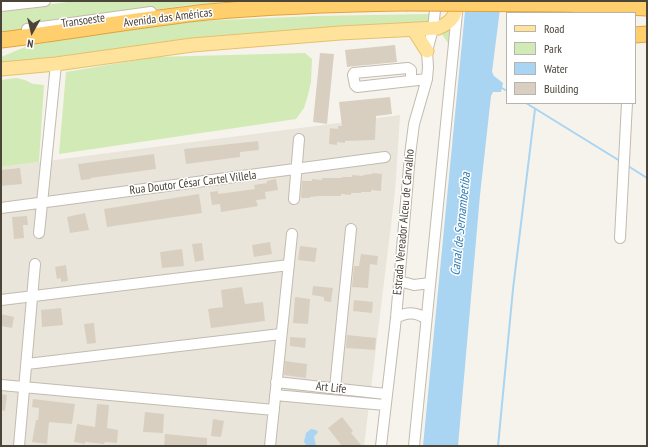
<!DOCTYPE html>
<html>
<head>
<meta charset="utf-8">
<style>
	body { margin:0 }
	#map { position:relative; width:648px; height:447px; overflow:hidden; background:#f6f3ec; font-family:"PT Sans Narrow",sans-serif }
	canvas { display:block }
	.frame { position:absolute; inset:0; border:2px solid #4b4439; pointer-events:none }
	.legend { position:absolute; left:506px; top:12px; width:130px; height:92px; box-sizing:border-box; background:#fff; border:1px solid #b7b4b0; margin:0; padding:5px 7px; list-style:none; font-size:12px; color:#4b4439 }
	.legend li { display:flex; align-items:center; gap:8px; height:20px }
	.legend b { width:20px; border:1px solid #b7b4b0 }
	.north { position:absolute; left:12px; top:12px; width:40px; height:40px; -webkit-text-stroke:3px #fff; paint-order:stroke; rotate:188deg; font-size:11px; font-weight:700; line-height:16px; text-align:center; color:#4b4439 }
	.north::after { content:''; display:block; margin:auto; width:14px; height:18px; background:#4b4439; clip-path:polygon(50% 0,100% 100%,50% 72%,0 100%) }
</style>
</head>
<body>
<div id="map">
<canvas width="648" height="447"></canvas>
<div class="frame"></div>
<ul class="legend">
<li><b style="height:5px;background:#ffe39c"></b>Road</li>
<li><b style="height:11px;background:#d2eab5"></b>Park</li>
<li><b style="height:11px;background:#a9d4f2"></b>Water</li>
<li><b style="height:11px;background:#d8cfc1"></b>Building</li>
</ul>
<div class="north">N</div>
</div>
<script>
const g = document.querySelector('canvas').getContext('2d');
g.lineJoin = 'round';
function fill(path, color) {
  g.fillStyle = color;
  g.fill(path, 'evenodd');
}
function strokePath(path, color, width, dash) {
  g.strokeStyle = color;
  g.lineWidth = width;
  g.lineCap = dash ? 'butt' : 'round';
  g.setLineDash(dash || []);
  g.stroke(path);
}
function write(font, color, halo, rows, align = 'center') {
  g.font = font + ' "PT Sans Narrow",sans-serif';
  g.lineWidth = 3;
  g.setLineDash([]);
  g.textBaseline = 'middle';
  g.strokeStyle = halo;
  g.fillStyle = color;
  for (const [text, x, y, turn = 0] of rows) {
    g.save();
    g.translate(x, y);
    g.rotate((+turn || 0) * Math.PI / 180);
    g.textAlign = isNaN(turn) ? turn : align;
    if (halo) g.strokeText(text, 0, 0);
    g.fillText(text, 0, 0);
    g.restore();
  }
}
fill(new Path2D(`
	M400,115L395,192L364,446H1V167Z`), '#eae5da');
fill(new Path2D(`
	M75,1H251L211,3L190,5L1,32V11Z
	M431,14L432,27L1,64V57L30,45L177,22L315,16Z
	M452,26L450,46L441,33Z
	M305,53L312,59L311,82L308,95L304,108L296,119L59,154L66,72L155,57Z
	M16,78L25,80L33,84L44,85L39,162L1,167V80Z`), '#d2eab5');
fill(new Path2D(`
	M466,1H501L492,72L494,76L503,83L501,92H493L491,96L480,195L458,446H423Z
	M311,429L316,430L318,432L314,437L316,446H307L304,442L306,433Z`), '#a9d4f2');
strokePath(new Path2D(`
	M500,87L507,91
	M526,103L620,161
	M628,166L647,178
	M498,446L513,289L535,109`), '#a9d4f2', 2);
fill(new Path2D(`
	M395,45L397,62L347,67L345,50Z
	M320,53L334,54L327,124L313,122Z
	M390,97L392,114L376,116L375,140L345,141V143L337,142V145L329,144L330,128L338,129V126H342L339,102Z
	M258,141L259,150L240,152V157L186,164L184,149Z
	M154,154L156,169L90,178L91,179L81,180L78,164Z
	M20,168L22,184L1,186V170Z
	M372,173L382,174L381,191L371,190V192H361V193H351V195L341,194V196H320L310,197V198H301L302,181H312V179L322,180V178H342V177H352V175L363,176V175L372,174Z
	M276,179L278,190L265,192L266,199L256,200L258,206L221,212L220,204L212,205L210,192L218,191V194L255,189L254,185L267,183V181Z
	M199,194L202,213L107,227L104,209Z
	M85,213L89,230L70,233L67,217Z
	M27,216L28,225H23L24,238L14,239L12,217Z
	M270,242L272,254L254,257L252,245Z
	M202,243L204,260L195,262L192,244Z
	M300,246L317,248L315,262L298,260Z
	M182,249L184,266L162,268L160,252Z
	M361,254L378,256L377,265L370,264L368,288L352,287L354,266H359Z
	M66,265L68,281L61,282V278L57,279L55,267Z
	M313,286L333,288L331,302L324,301V297L312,295Z
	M242,287L245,304L263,302L265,321L211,328L208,309L223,307L221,290Z
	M295,297L310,299L308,324L293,323Z
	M354,300L373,302L372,313L353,311Z
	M61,308L63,325L42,327L41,310Z
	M1,314L14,317L12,328L1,326Z
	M94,323L96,343L87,344L84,324Z
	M347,335L376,338L375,350L346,348Z
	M290,337L306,338L305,348L290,346Z
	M285,361L307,364L306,378L284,375Z
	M1,394L7,395L5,411L1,410Z
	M33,399L75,404L72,424L49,422L47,444L32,442L36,420H38L39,408L32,407Z
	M97,404L109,405L107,428L118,430L117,443L105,442L104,444L85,442V444L74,442L77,424L95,427Z
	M145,412L164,414L163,433L143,432Z
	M342,417L353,431L351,433L362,446H342L328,428Z
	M213,419L224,421L221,437L211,436Z
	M165,434L207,438V446H164Z`), '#d8cfc1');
const minor = new Path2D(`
	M1,6L45,1
	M27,29L151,12
	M411,80V70L408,68L354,73L353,75L355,85L357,87L427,79
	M294,199L299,139
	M1,208L385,157
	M39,233L56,64
	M620,238L627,103
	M399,281L414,285L430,283
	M1,300L289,265
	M396,318C406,312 416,311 426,319
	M27,364L281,334
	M276,382L386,394
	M1,385L274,410
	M335,388L351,229
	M275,395L385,405
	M19,446L35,264
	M270,446L292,234
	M381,446L396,318L410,155L414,124L427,79L428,67L427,51L433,29L436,1
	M414,446L457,13`);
const major = new Path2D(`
	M413,29L427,51
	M1,69L56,64L192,45L340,33L438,28C452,22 456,16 457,1`);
const highway = new Path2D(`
	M566,4L647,8
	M635,35L647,34
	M1,40C70,32 139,19 208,12C274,6 340,4 405,3`);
strokePath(minor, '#c2bbae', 12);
strokePath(major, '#e6c16a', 15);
strokePath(highway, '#e0a43c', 17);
strokePath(minor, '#fff', 10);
strokePath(major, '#ffe39c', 13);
strokePath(highway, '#ffcf6e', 15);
const highwayBridge = new Path2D(`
	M405,3L566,4`);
strokePath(highwayBridge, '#e0a43c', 17, []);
strokePath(highwayBridge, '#ffcf6e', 15);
write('12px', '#4b4439', '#fff', [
	["Avenida das Américas",168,18,-7],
	["Transoeste",83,21,-8],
	["Rua Doutor César Cartel Villela",193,183,-7],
	["Estrada Vereador Alceu de Carvalho",404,222,-85],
	["Art Life",331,388,6]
]);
write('italic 13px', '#2e7ab2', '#fff', [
	["Canal de Sernambetiba",461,224,-84]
]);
</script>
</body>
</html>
